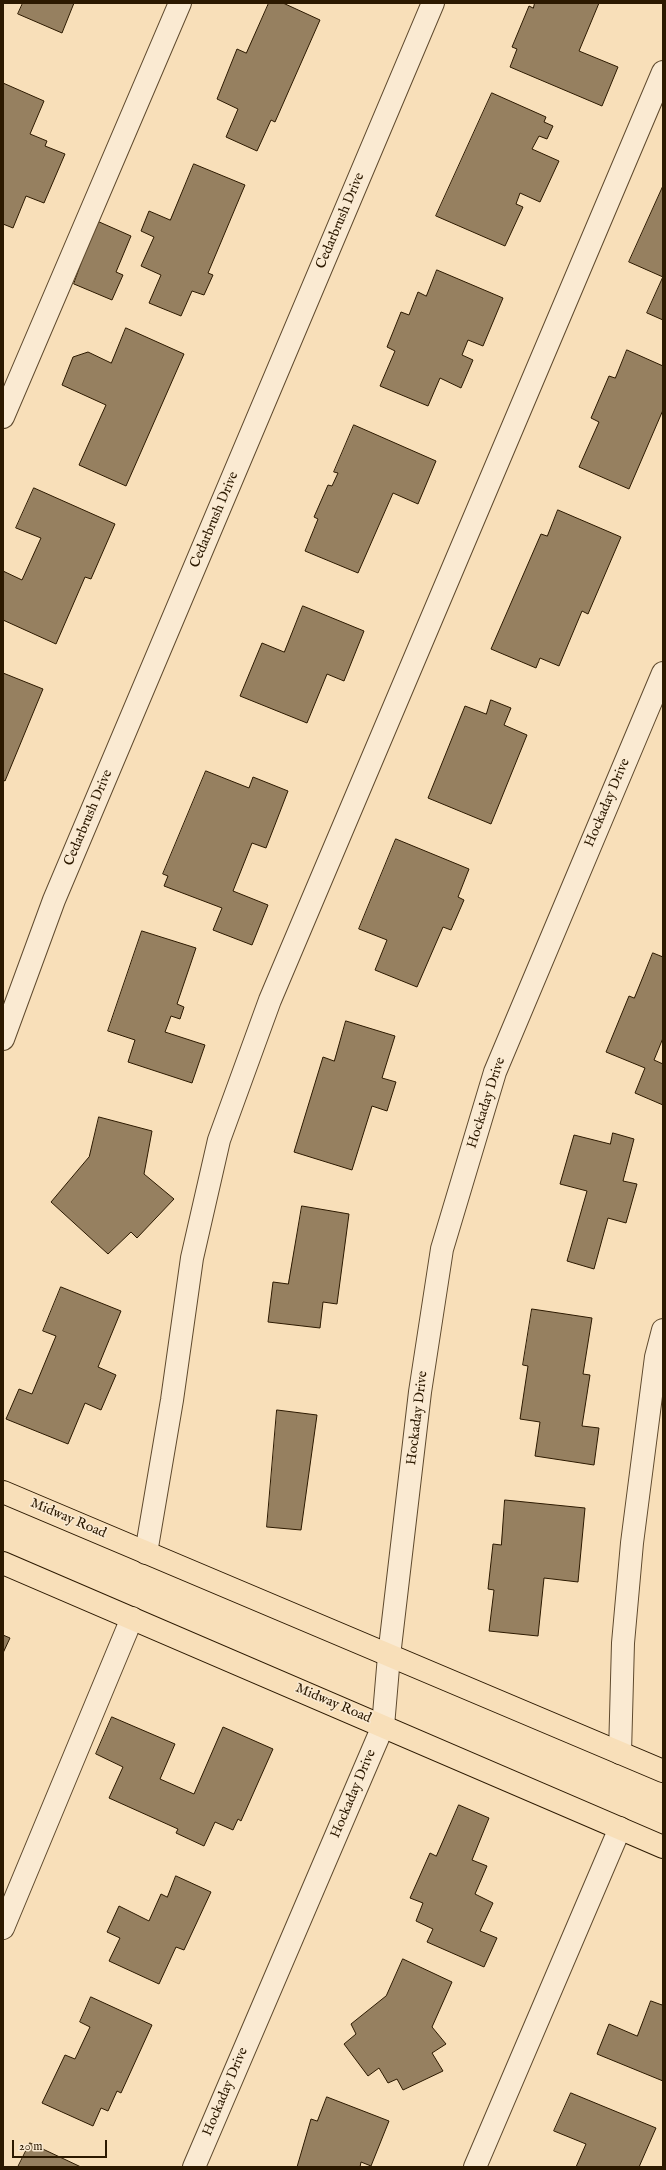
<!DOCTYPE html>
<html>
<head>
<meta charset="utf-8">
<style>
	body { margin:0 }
	#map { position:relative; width:666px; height:2170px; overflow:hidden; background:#f8dfb9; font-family:"IM FELL English",serif }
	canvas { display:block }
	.frame { position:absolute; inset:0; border:4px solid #2c1900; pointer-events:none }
	.scale { position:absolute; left:12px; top:2140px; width:95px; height:18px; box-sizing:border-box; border:2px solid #2c1900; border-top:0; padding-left:5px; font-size:12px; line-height:14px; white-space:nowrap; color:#2c1900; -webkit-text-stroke:3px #faead2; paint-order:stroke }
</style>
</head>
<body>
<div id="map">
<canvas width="666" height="2170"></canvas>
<div class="frame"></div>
<div class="scale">20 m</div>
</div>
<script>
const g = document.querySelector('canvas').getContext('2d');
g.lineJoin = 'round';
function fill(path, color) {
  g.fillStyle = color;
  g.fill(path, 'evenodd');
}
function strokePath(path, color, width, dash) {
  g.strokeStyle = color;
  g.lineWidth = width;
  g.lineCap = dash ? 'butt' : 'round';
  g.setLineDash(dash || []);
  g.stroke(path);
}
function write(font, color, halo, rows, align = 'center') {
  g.font = font + ' "IM FELL English",serif';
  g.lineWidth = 3;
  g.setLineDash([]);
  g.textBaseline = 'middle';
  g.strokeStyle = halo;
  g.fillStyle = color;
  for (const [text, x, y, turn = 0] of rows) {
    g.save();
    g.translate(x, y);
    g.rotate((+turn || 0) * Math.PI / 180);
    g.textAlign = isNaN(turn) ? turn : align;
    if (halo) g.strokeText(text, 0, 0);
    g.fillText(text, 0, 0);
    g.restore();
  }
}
const building = new Path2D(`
	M23,3H74L62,33L18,14Z
	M269,3H283L320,20L275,122L271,120L257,151L226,137L238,109L217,99L237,49L246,53Z
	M535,3H599L579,51L618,67L602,106L510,67L517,49L512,47L529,6L533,8Z
	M3,83L44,101L30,134L47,141L45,146L65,154L44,203L26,196L13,228L3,224Z
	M492,93L546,117L544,122L553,126L547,139L539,136L532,149L559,161L540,202L520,193L516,204L523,207L505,246L436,216Z
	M194,164L245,185L208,273L213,275L204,295L192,291L181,316L149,303L161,275L141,266L154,237L141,231L149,211L170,220Z
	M663,186V277L629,262Z
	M97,221L131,236L116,272L123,275L112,300L74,284Z
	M437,270L503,298L483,346L468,340L462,355L473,360L461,388L440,378L428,406L380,386L395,351L387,347L401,312L409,315L418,292L426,296Z
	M663,277V320L647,313Z
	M126,328L184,354L126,486L79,465L106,405L62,385L73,357L88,352L111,363Z
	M627,350L663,366V410L629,489L579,467L599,422L591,418L609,376L615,378Z
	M354,425L436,461L418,504L393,493L358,573L305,551L318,519L314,517L328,485L332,486L338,473L334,472Z
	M34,488L115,524L91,579L85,577L56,644L3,620V571L22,580L41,538L16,528Z
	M558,510L621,537L588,614L582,611L559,666L540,658L536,668L491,649L541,534L547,536Z
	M303,606L364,631L344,681L327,674L307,723L240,696L262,643L284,652Z
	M3,673L43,689L5,781L3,780Z
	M491,700L511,708L504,725L527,735L491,824L428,798L465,706L486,714Z
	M206,771L249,788L253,777L288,791L266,848L252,843L233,891L268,905L252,945L213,930L222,908L164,886L168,876L163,874Z
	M396,839L469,869L458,897L464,900L451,930L443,927L417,987L375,970L387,940L359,929Z
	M142,931L196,948L177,1004L184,1007L180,1019L171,1016L165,1032L205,1045L192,1083L128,1062L135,1040L108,1031Z
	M653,953L663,957V1038L654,1060L663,1064V1105L635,1093L645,1068L606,1052L629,996L634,998Z
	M346,1021L395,1036L382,1078L396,1082L387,1111L372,1106L352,1170L294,1152L323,1057L334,1061Z
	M99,1117L152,1131L144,1174L174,1199L137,1238L131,1232L108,1254L51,1202L89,1157Z
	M613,1133L634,1139L623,1181L637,1184L626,1223L608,1218L594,1269L567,1261L587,1191L560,1184L574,1135L610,1144Z
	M302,1206L349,1214L337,1304L323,1302L320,1328L268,1322L273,1282L288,1284Z
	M61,1287L121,1311L98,1367L116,1375L101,1410L85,1403L68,1444L6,1419L19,1389L32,1394L56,1336L43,1331Z
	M532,1309L592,1318L583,1374L590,1375L582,1426L599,1428L594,1465L535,1456L540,1422L520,1419L528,1366L523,1365Z
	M277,1410L317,1415L301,1530L267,1527Z
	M505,1500L585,1508L578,1582L544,1578L538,1636L489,1631L494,1590L488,1589L493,1544L501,1545Z
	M3,1635L10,1638L3,1653Z
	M112,1717L175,1744L160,1779L194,1794L223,1727L273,1749L241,1821L238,1819L233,1830L215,1822L204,1846L176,1833L178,1829L109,1798L123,1767L96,1754Z
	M459,1805L489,1818L472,1860L487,1866L475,1894L493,1903L480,1931L497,1938L484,1967L427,1942L433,1929L416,1921L423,1903L410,1898L430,1853L436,1856Z
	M176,1876L211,1892L184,1950L176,1947L159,1984L109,1961L120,1938L107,1932L119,1906L149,1921L161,1894L167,1897Z
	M403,1959L452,1982L432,2027L446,2044L432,2053L443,2071L403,2090L397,2079L388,2083L379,2068L368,2076L344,2044L356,2034L351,2024L386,1996Z
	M91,1997L152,2025L121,2093L117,2091L108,2111L101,2108L93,2126L42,2103L65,2055L75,2059L90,2027L80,2022Z
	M651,2001L662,2005L663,2002V2081L597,2054L609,2024L637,2036Z
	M571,2093L656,2128L639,2167H576L586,2144L554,2131Z
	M327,2097L389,2121L371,2166L361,2162L360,2167H297L311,2119L317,2121Z
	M30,2143L81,2167H18Z`);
fill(building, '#968060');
strokePath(building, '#2c1900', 1);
const minor = new Path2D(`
	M3,417L180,3
	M3,1039L54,900L433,3
	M146,1553L172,1400L192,1258L219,1140L270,1000L663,72
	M620,1753L623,1643L632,1543L656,1357L663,1330
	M3,1928L132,1618
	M194,2167L383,1726L389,1656L420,1392L442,1249L495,1072L663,673
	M475,2167L620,1828`);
const major = new Path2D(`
	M3,1492L663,1771
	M3,1563L663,1847`);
strokePath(minor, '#5f4a2e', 24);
strokePath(major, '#2c1900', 24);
strokePath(minor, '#faead2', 22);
strokePath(major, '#f8dfb9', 22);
write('14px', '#2c1900', '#faead2', [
	["Cedarbrush Drive",341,221,-67],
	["Cedarbrush Drive",215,520,-67],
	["Hockaday Drive",608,803,-67],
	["Cedarbrush Drive",89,818,-67],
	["Hockaday Drive",487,1103,-72],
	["Hockaday Drive",418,1418,-83],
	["Midway Road",68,1519,23],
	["Midway Road",333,1704,23],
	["Hockaday Drive",354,1794,-67],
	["Hockaday Drive",226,2092,-67]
]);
</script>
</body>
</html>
